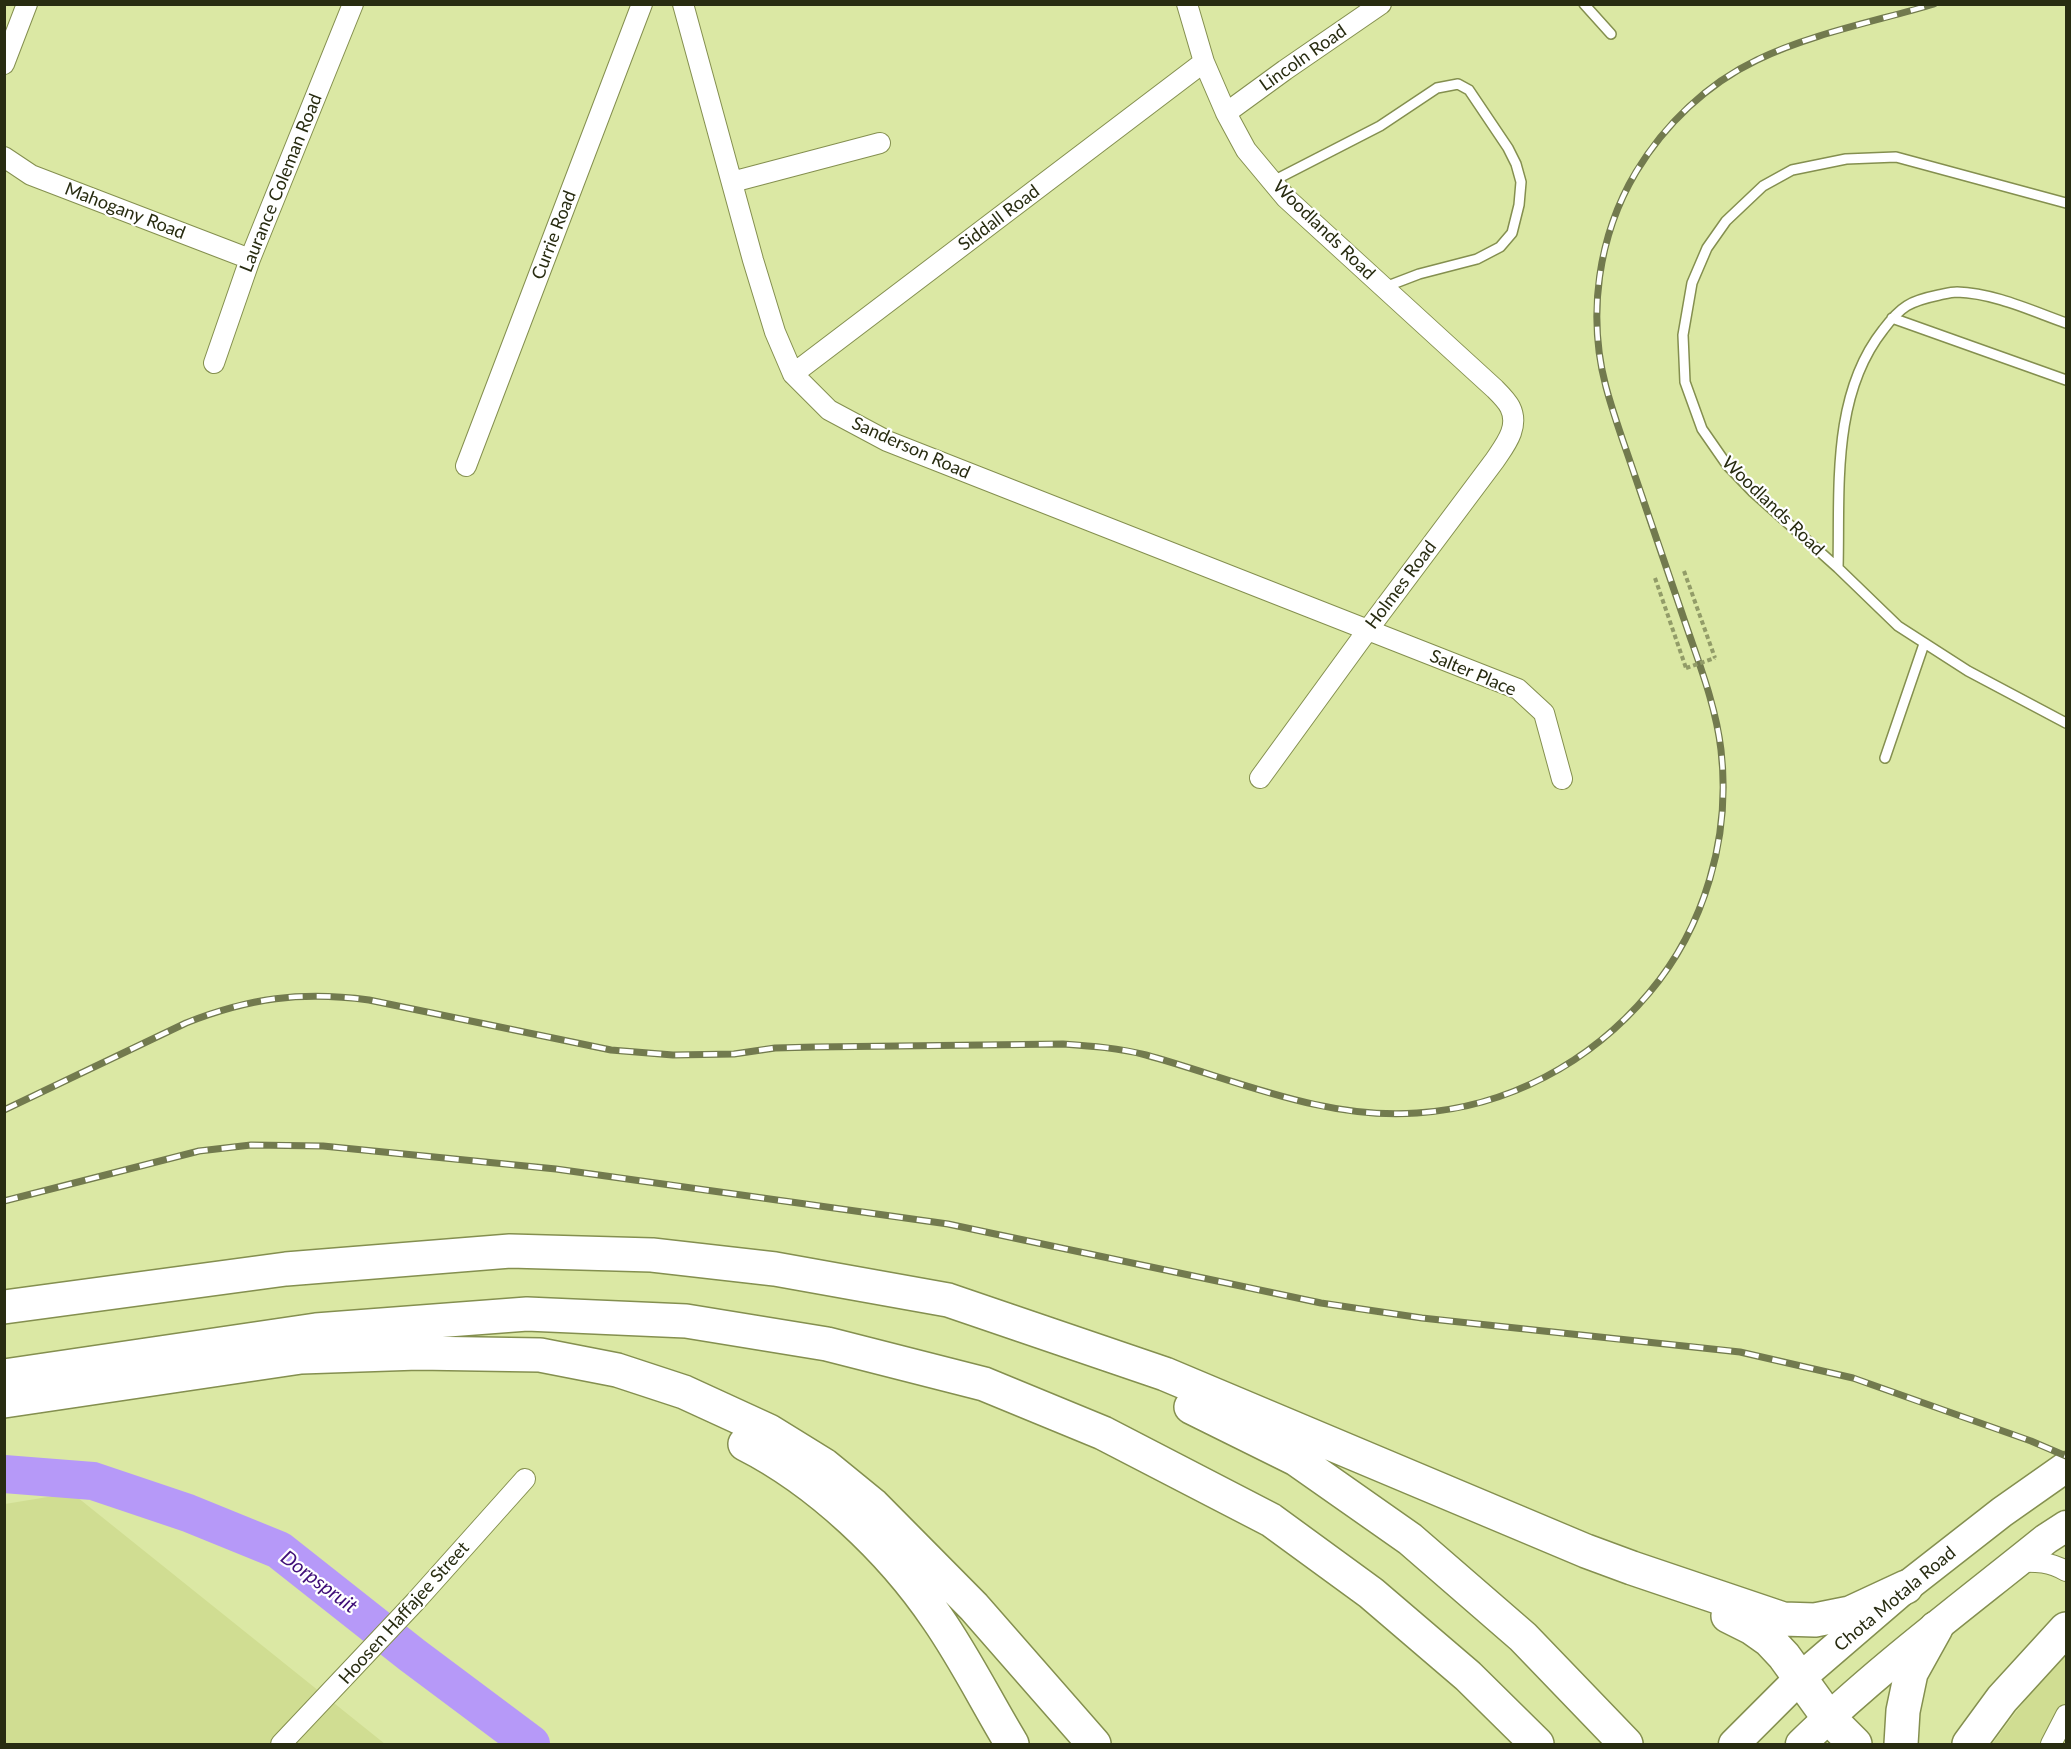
<!DOCTYPE html>
<html>
<head>
<meta charset="utf-8">
<style>
	body { margin:0 }
	#map { position:relative; width:2071px; height:1749px; overflow:hidden; background:#dbe8a4; font-family:Lato,sans-serif }
	canvas { display:block }
	.frame { position:absolute; inset:0; border:6px solid #282c11; pointer-events:none }
</style>
</head>
<body>
<div id="map">
<canvas width="2071" height="1749"></canvas>
<div class="frame"></div>
</div>
<script>
const g = document.querySelector('canvas').getContext('2d');
g.lineJoin = 'round';
function fill(path, color) {
  g.fillStyle = color;
  g.fill(path, 'evenodd');
}
function strokePath(path, color, width, dash) {
  g.strokeStyle = color;
  g.lineWidth = width;
  g.lineCap = dash ? 'butt' : 'round';
  g.setLineDash(dash || []);
  g.stroke(path);
}
function write(font, color, halo, rows, align = 'center') {
  g.font = font + ' Lato,sans-serif';
  g.lineWidth = 4.5;
  g.setLineDash([]);
  g.textBaseline = 'middle';
  g.strokeStyle = halo;
  g.fillStyle = color;
  for (const [text, x, y, turn = 0] of rows) {
    g.save();
    g.translate(x, y);
    g.rotate((+turn || 0) * Math.PI / 180);
    g.textAlign = isNaN(turn) ? turn : align;
    if (halo) g.strokeText(text, 0, 0);
    g.fillText(text, 0, 0);
    g.restore();
  }
}
fill(new Path2D(`
	M72,1493L385,1744H5V1504Z
	M2066,1653V1744H1992L2048,1670Z`), '#d0dd92');
strokePath(new Path2D(`
	M4,1474L93,1481L188,1513L279,1550L412,1655L531,1744`), '#b699f8', 38);
const lane = new Path2D(`
	M1584,4L1611,34
	M1273,181L1380,126L1437,88L1458,84L1469,90L1508,148L1516,164L1521,182L1519,205L1512,233L1500,247L1477,259L1419,274L1385,287
	M2066,203L1896,157L1846,159L1792,170L1763,186L1726,221L1707,248L1692,283L1683,335L1685,382L1702,429L1727,465L1753,492L1838,568L1898,626L1968,671L2066,723
	M1892,318L2066,380
	M1838,568C1840,489 1831,396 1883,330C1901,306 1910,301 1939,295C1944,294 1951,292 1957,292C1994,293 2032,311 2066,323
	M1885,758L1924,644`);
const street = new Path2D(`
	M683,4L753,260L775,332L793,374L829,410L887,441L1518,689L1544,713L1562,779
	M1187,4L1204,62L1226,113L1246,150L1286,198L1495,389C1500,394 1507,401 1510,407C1520,427 1505,445 1495,460L1367,631L1260,778
	M4,64L27,4
	M1226,113L1285,70L1381,4
	M4,157L31,175L250,259
	M732,182L880,143
	M214,363L250,259L353,4
	M793,374L1204,62
	M466,466L642,4
	M2018,1562C2037,1561 2050,1562 2066,1571
	M281,1744L415,1602L525,1479
	M2051,1744L2066,1715`);
const primary = new Path2D(`
	M1734,1744L1799,1679L1906,1587L2002,1512L2066,1467
	M1801,1744C1877,1670 1963,1606 2046,1539L2066,1526`);
const highway = new Path2D(`
	M4,1307L286,1269L510,1251L652,1255L775,1269L948,1300L1165,1374L1586,1551L1632,1568L1783,1619L1815,1620L1850,1613L1906,1587
	M4,1376L316,1330L527,1314L686,1321L827,1344L984,1384L1103,1433L1271,1520L1371,1593L1468,1676L1537,1744
	M4,1401L301,1357L418,1353L540,1355L617,1370L684,1392L769,1431L824,1465L873,1505L974,1607L1094,1744
	M1191,1407L1296,1459L1410,1539L1523,1637L1626,1744
	M745,1444C818,1481 891,1550 937,1618C965,1658 987,1703 1012,1744
	M1728,1616L1752,1628L1769,1640L1784,1656L1828,1717L1855,1744
	M1901,1744L1903,1711L1911,1673L1936,1628
	M1969,1744L2002,1699L2066,1629`);
strokePath(lane, '#848f4f', 12);
strokePath(street, '#848f4f', 22);
strokePath(primary, '#848f4f', 33);
strokePath(highway, '#848f4f', 36);
strokePath(new Path2D(`
	M1684,571L1715,658
	M1655,578L1686,668`), '#929c68', 4, [4.5, 3]);
strokePath(lane, '#fff', 9);
strokePath(street, '#fff', 20);
strokePath(primary, '#fff', 30);
strokePath(highway, '#fff', 33);
const rail = new Path2D(`
	M4,1110L186,1023C249,998 301,991 369,1000L611,1050L673,1055L734,1054L775,1048L815,1047L1063,1044C1091,1046 1119,1048 1146,1055C1234,1079 1323,1120 1417,1113C1508,1107 1590,1063 1649,993C1705,927 1731,836 1721,750C1716,707 1700,666 1686,625C1669,575 1652,525 1635,476C1625,446 1614,417 1606,387C1587,315 1598,236 1636,172C1665,124 1707,84 1757,60C1810,34 1877,21 1934,4
	M4,1201L199,1151L251,1145L323,1146L556,1169L948,1224L1321,1303L1422,1318L1740,1352L1853,1378L2031,1441L2066,1456`);
strokePath(rail, '#727a4e', 7);
strokePath(rail, '#fff', 4.5, [14]);
strokePath(new Path2D(`
	M1686,668L1715,658`), '#929c68', 4, [4.5, 3]);
write('18px', '#282c11', '#fff', [
	["Lincoln Road",1303,58,-35],
	["Laurance Coleman Road",281,183,-68],
	["Mahogany Road",125,211,21],
	["Siddall Road",999,218,-37],
	["Woodlands Road",1324,230,44],
	["Currie Road",554,235,-69],
	["Sanderson Road",911,448,24],
	["Woodlands Road",1773,506,44],
	["Holmes Road",1401,585,-53],
	["Salter Place",1473,673,23],
	["Chota Motala Road",1895,1599,-40],
	["Hoosen Haffajee Street",404,1613,-48]
]);
write('italic 20px', '#3f0e78', '#fff', [
	["Dorpspruit",319,1582,37]
]);
</script>
</body>
</html>
